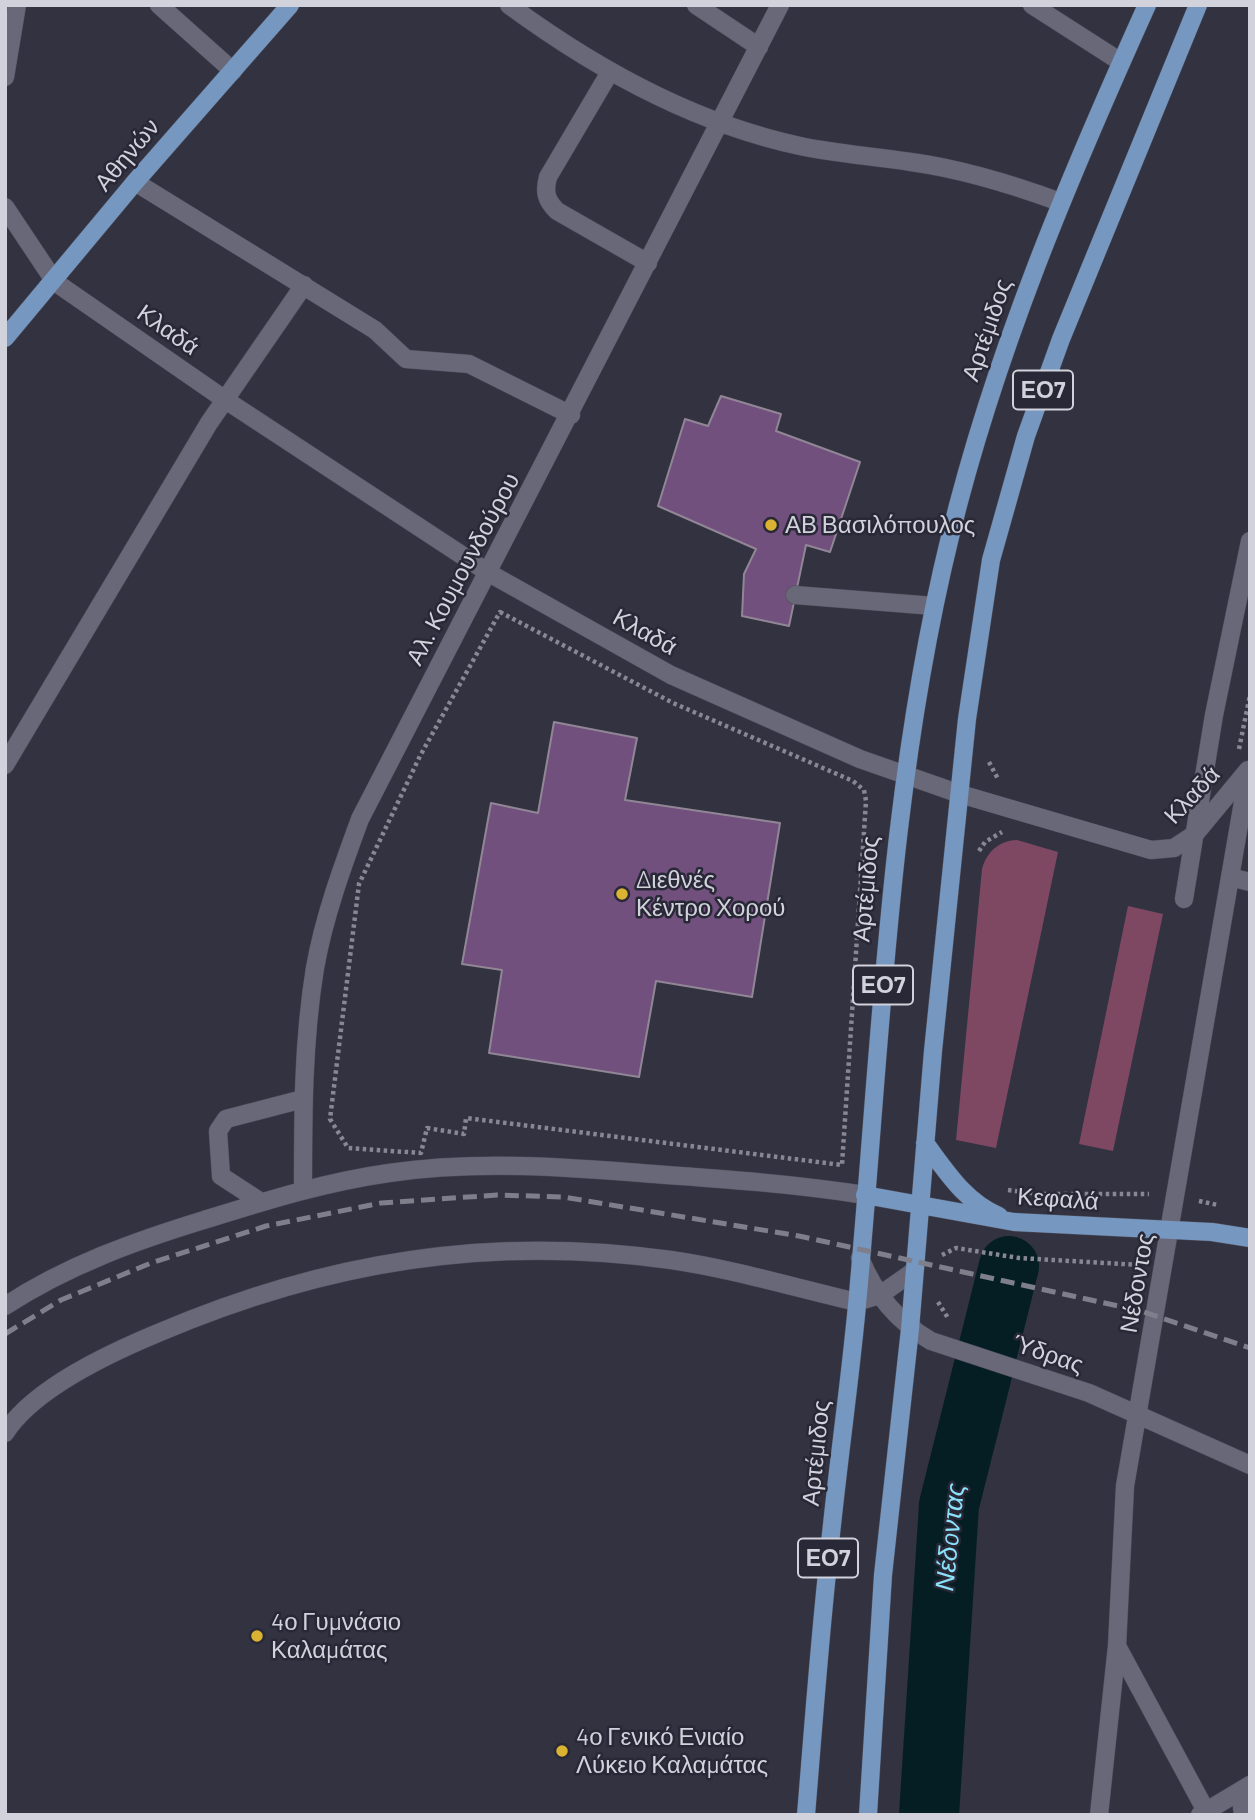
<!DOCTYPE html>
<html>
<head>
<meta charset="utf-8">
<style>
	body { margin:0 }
	#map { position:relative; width:1255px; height:1820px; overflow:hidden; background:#323241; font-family:Barlow,sans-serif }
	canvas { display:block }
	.frame { position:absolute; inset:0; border:7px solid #d1d2db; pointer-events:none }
</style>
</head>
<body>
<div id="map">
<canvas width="1255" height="1820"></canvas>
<div class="frame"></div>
</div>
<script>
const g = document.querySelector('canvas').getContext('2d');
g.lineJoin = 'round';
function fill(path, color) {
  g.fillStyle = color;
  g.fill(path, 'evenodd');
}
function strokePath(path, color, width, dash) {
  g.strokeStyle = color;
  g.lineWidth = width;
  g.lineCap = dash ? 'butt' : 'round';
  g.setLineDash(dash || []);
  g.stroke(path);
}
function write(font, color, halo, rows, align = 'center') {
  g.font = font + ' Barlow,sans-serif';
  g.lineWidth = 5;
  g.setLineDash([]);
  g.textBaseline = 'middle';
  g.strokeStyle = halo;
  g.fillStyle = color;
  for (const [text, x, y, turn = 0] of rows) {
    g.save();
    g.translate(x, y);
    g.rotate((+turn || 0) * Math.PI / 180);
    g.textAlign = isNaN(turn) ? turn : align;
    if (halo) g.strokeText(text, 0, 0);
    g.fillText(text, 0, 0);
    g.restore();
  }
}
fill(new Path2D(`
	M1017,840L1058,852L996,1148L956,1140L982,869C987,852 998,841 1017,840Z
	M1128,906L1163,914L1113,1151L1079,1144Z`), '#7e4862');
strokePath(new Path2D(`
	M929,1815L949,1505L1009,1266`), '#051e24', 60);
const building = new Path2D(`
	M721,396L781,414L776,431L860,462L830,552L806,545L789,626L742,616L744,574L756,549L658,506L685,419L708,426Z
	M554,722L637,738L625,800L780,823L752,997L656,981L639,1077L489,1053L502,970L462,964L491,803L538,813Z`);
fill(building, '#71507d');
strokePath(building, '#918695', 2);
const minor = new Path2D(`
	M159,5L233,71
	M509,5C596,69 693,123 800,146C837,154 874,156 911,162C962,169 1011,184 1060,202
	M696,5L759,47
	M1032,5L1121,62
	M610,72L548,177C544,192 546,200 557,211L648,263
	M5,77L17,5
	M135,182L375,330L406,359L469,364L571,415
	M5,207L55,282L224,399L489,573L671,675L860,759L960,794L1151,850L1174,848L1195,834L1248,770
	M795,595L934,606
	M5,765L209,423L304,285
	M1230,877L1250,882
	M1184,899L1214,715L1250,541
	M303,1189C303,1115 303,1041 315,968C324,917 342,868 360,819L780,5
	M261,1202L221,1176L218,1131L226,1119L303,1099
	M860,1258C874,1293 898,1322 931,1341L1089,1393L1250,1465
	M5,1306C66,1266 135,1241 204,1220C265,1201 325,1182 389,1173C477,1160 565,1167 654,1174C724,1179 795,1184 865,1195
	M5,1433C34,1388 110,1353 158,1333C327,1261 489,1235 671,1260C733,1269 796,1288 857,1302L880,1295L914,1271
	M1117,1646L1206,1811
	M1240,1791L1243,1815
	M1099,1815L1117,1646L1125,1486L1248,773
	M1200,1815L1250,1785`);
const major = new Path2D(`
	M5,338L135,182L290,5
	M925,1143C946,1171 965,1202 999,1216
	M865,1195L1014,1222L1212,1232L1250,1238
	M806,1815C813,1731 819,1647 828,1564C836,1477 849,1391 857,1305C881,1047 888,790 950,537C995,352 1069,178 1147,5
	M868,1815L883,1575L910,1329L933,1051L967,719L991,560L1026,436L1061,339L1198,5`);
strokePath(minor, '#4d4e5a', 19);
strokePath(major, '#4d4e5a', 19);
strokePath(new Path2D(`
	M500,612L673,703L853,781L864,790L866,801L842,1165L466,1118L464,1134L427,1128L421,1153L348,1148L330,1119L359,884L420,756Z
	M1239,749L1250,695
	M989,762L998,779
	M979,851L985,842L1002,832
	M1008,1190L1039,1194H1149
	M1199,1201L1218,1205
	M942,1255L956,1248L1019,1258L1140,1265
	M938,1302L948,1318`), '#888894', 4.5, [3.5, 3.5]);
strokePath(minor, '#686879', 18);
strokePath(major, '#7697c0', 18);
strokePath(new Path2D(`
	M5,1334L61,1300L151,1263L266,1226L381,1203L497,1195L563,1197L799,1236L1141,1311L1250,1348`), '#7e7f8b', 5, [14, 7]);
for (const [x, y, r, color] of [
	[771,525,7,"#dbb333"],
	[622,894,7,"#dbb333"],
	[257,1636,7,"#dbb333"],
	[562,1751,7,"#dbb333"]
]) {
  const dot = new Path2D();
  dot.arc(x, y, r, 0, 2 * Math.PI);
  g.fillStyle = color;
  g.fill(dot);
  strokePath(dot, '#282837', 2.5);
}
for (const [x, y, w] of [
	[1043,390,60],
	[883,985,60],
	[828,1558,60]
]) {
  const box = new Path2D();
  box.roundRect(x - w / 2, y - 19.5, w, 39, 5);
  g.fillStyle = '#282837';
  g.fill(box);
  strokePath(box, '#d1d2db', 2);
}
write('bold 23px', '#d1d2db', null, [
	["ΕΟ7",1043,390],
	["ΕΟ7",883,985],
	["ΕΟ7",828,1558]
]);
write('24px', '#d1d2db', '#282837', [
	["Αθηνών",127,155,-50],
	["Κλαδά",168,330,35],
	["Αρτέμιδος",987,330,-71],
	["Αλ. Κουμουνδούρου",463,569,-62],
	["Κλαδά",645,632,29],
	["Κλαδά",1192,795,-47],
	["Αρτέμιδος",866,889,-85],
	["Κεφαλά",1058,1199,4],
	["Νέδοντος",1137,1283,-80],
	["Ύδρας",1048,1354,19],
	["Αρτέμιδος",816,1453,-84]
]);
write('24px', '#d1d2db', '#282837', [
	["ΑΒ Βασιλόπουλος",785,525],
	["Διεθνές",636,880],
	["Κέντρο Χορού",636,908],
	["4ο Γυμνάσιο",271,1622],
	["Καλαμάτας",271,1650],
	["4ο Γενικό Ενιαίο",576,1737],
	["Λύκειο Καλαμάτας",576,1765]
], 'left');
write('italic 26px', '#8be1f9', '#282837', [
	["Νέδoντας",950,1537,-84]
]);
</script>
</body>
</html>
